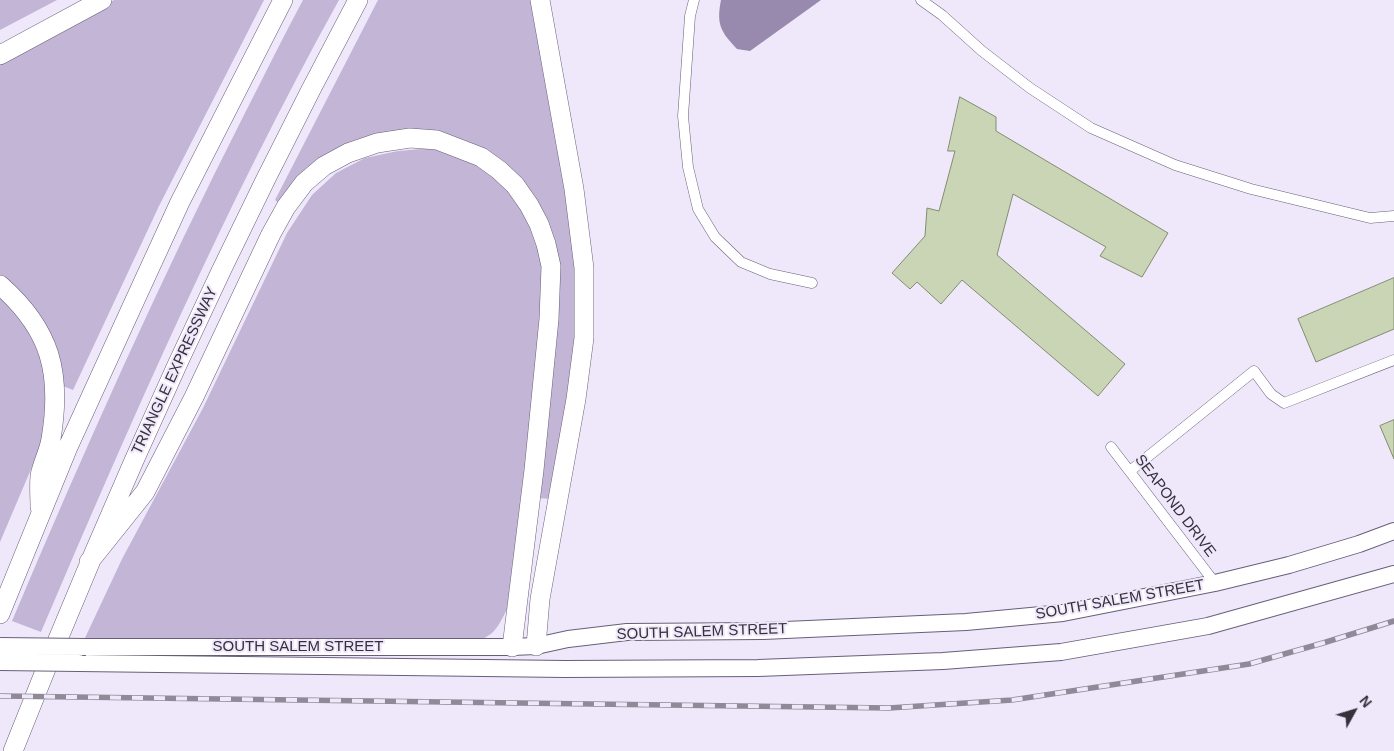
<!DOCTYPE html>
<html>
<head>
<meta charset="utf-8">
<style>
	body { margin:0 }
	#map { position:relative; width:1394px; height:751px; overflow:hidden; background:#efe8fa; font-family:Helvetica,sans-serif }
	canvas { display:block }
	.north { position:absolute; left:1329px; top:686px; width:50px; height:50px; -webkit-text-stroke:4px #efe8fa; paint-order:stroke; rotate:51deg; font-size:14px; font-weight:700; line-height:20px; text-align:center; color:#35303c }
	.north::after { content:''; display:block; margin:auto; width:18px; height:22px; background:#35303c; clip-path:polygon(50% 0,100% 100%,50% 72%,0 100%) }
</style>
</head>
<body>
<div id="map">
<canvas width="1394" height="751"></canvas>
<div class="north">N</div>
</div>
<script>
const g = document.querySelector('canvas').getContext('2d');
g.lineJoin = 'round';
function fill(path, color) {
  g.fillStyle = color;
  g.fill(path, 'evenodd');
}
function strokePath(path, color, width, dash) {
  g.strokeStyle = color;
  g.lineWidth = width;
  g.lineCap = dash ? 'butt' : 'round';
  g.setLineDash(dash || []);
  g.stroke(path);
}
function write(font, color, halo, rows, align = 'center') {
  g.font = font + ' Helvetica,sans-serif';
  g.lineWidth = 4;
  g.setLineDash([]);
  g.textBaseline = 'middle';
  g.strokeStyle = halo;
  g.fillStyle = color;
  for (const [text, x, y, turn = 0] of rows) {
    g.save();
    g.translate(x, y);
    g.rotate((+turn || 0) * Math.PI / 180);
    g.textAlign = isNaN(turn) ? turn : align;
    if (halo) g.strokeText(text, 0, 0);
    g.fillText(text, 0, 0);
    g.restore();
  }
}
fill(new Path2D(`
	M0,0H57L0,30Z
	M114,0H264L159,206L73,390L63,386L4,278L0,276V63Z
	M303,0H339C226,204 132,418 41,632L12,621C85,448 161,278 246,111C265,74 283,37 303,0Z
	M378,0H533L577,258V348L550,499L539,498L559,268L494,156L380,134L355,140L326,154L300,175L279,203L275,200Z
	M433,148C443,151 453,153 463,157C507,175 537,218 544,265C547,281 544,299 544,315L507,609C495,634 491,638 464,644L85,638L122,559L203,408L287,233L312,195L336,173L365,158L398,151Z
	M0,295L35,337L48,386L43,441L0,542Z`), '#c2b5d6');
fill(new Path2D(`
	M721,0H821L750,51L737,49C721,32 716,25 721,0Z`), '#9889af');
const building = new Path2D(`
	M960,97L996,117V131L1168,233L1142,277L1100,256L1106,247L1013,194L997,255L1125,364L1098,396L962,280L941,304L917,282L910,289L892,273L925,236L927,208L939,211L955,151H948Z
	M1394,278V329L1316,362L1298,319Z
	M1394,420V459L1380,426Z`);
fill(building, '#cad5b6');
strokePath(building, '#828c6f', 1);
const minor = new Path2D(`
	M694,0L690,16L683,116L688,167L698,209L715,237L741,262L770,274L812,283
	M921,0L942,15L982,51L1030,88L1091,128L1175,165L1251,189L1370,218L1394,216
	M1111,447L1215,583
	M1130,471L1254,371L1271,394L1284,403L1394,360`);
const primary = new Path2D(`
	M86,647H512L536,646L568,639L627,632L763,631L966,622L1063,613L1215,583L1289,565L1359,544L1394,531
	M79,663L565,669L758,668L943,661L1061,652L1208,626L1394,574`);
const motorway = new Path2D(`
	M0,55L102,0
	M0,285C51,330 62,373 51,439C49,452 42,464 40,476C39,486 40,497 40,507
	M89,562L145,492L194,397L271,234L286,207L304,183L324,166L348,153L377,143L410,138L437,140L481,157L499,170L515,185L529,205L539,224L546,244L551,266L549,319L534,470L512,647
	M0,614L68,447L130,311L180,202L283,0
	M536,646L540,599L576,399L584,338V268L574,189L540,0
	M13,751C114,494 228,243 358,0`);
strokePath(minor, '#695e79', 11);
strokePath(primary, '#695e79', 18);
strokePath(motorway, '#695e79', 20);
strokePath(minor, '#fff', 10);
strokePath(primary, '#fff', 16);
strokePath(motorway, '#fff', 19);
const rail = new Path2D(`
	M0,696L889,708L1012,700L1249,664L1323,643L1394,621`);
strokePath(rail, '#8f8998', 5.5);
strokePath(rail, '#efe8fa', 4, [11]);
const primaryBridge = new Path2D(`
	M0,646L86,647
	M0,662L79,663`);
strokePath(primaryBridge, '#695e79', 18, []);
strokePath(primaryBridge, '#fff', 16);
write('15px', '#35303c', '#efe8fa', [
	["TRIANGLE EXPRESSWAY",175,371,-65],
	["SEAPOND DRIVE",1175,506,53],
	["SOUTH SALEM STREET",1120,600,-10],
	["SOUTH SALEM STREET",702,632,-2],
	["SOUTH SALEM STREET",298,647]
]);
</script>
</body>
</html>
